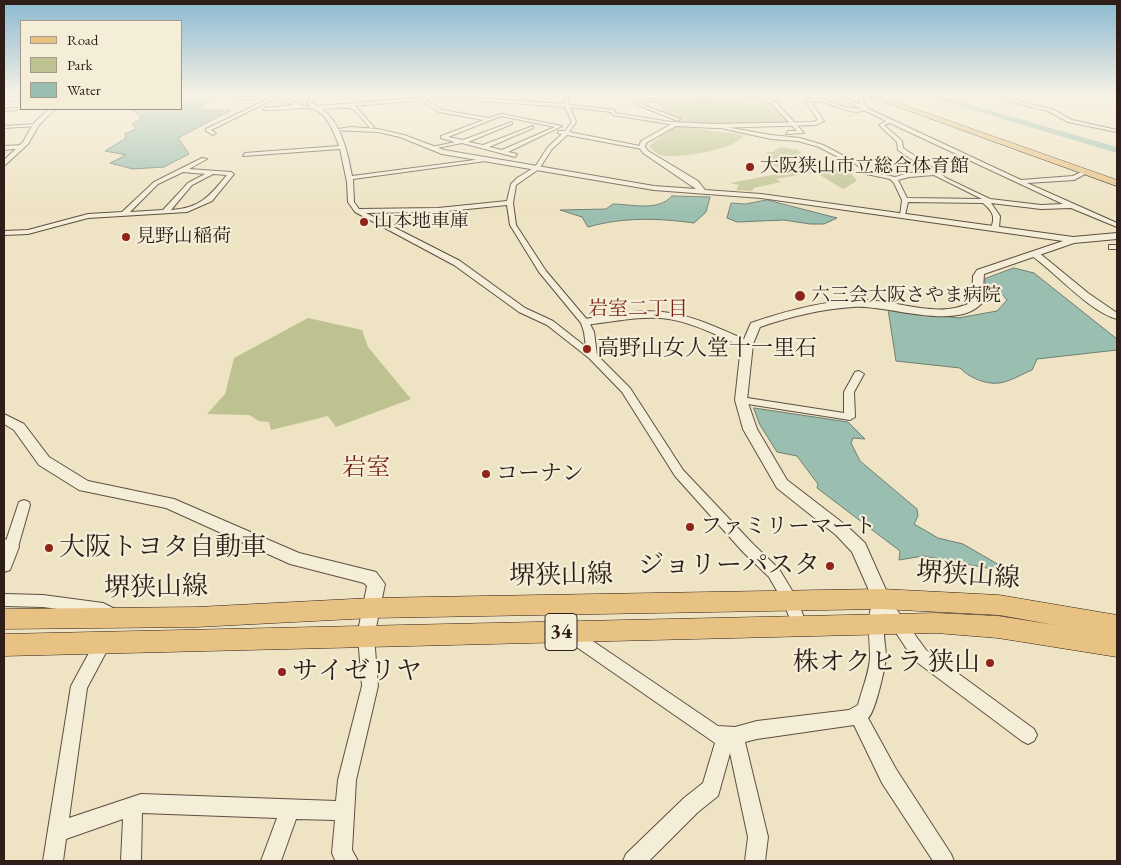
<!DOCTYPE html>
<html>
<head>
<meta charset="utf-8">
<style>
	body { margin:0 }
	#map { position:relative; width:1121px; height:865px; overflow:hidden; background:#eee3c3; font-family:"EB Garamond",serif }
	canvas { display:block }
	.frame { position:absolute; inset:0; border:5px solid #2f1e18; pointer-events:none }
	.legend { position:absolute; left:20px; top:20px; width:162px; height:90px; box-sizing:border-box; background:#f4edd8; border:1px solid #a59a8b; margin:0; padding:6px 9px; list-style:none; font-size:15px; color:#2f1e18 }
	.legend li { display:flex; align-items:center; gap:10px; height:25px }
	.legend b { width:25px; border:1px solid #a59a8b }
</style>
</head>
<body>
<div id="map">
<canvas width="1121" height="865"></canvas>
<div class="frame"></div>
<ul class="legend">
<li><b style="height:6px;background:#e7c282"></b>Road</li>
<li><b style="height:14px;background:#bec290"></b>Park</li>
<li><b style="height:14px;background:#9abeaf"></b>Water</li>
</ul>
</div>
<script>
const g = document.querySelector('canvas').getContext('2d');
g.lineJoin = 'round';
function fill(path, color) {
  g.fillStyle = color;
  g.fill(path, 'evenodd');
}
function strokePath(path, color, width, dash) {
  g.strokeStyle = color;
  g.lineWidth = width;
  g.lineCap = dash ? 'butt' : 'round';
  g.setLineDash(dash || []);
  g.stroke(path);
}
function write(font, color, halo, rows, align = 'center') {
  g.font = font + ' "EB Garamond","Noto Serif JP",serif';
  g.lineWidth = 4.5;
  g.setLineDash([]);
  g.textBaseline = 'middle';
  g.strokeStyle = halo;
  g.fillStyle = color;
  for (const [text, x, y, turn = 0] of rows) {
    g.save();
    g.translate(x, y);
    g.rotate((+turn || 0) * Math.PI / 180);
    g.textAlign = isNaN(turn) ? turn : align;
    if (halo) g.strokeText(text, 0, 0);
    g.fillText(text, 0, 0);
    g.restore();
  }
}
fill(new Path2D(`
	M699,94L738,95L746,102L772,103L790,124C760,124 688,131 665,113C662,111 661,106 659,103L712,102Z
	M675,126L744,135C736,150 677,159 661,155C656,154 652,149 649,146Z
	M781,147L797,150L816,166L850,172L857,181L843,189L815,172L776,179L781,182L754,188L752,191L736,190L739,185L730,183L788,172L774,166L766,152H773Z
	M308,318L362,330L368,347L411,399L336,427L328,416L271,430L269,422L259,421L249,415L207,414L225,394L234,358Z`), '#bec290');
const water = new Path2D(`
	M181,94H218L200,106L199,110H231L178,138L189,154L164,167L133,169L110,163L126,155L105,151L126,138L125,134L136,129L132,124L141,119L140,115L129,109H181Z
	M672,196L710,197L706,212L694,223C658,218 623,217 588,227L582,217L560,210L606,209L613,204C631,204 658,212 672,196Z
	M767,200L837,218L824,224H810L784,220L737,222L727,218L731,203L745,204Z
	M1014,268L1034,273L1117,339V350L1037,359L1032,370C1022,374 1009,382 999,383C986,385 968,377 960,368L896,361L888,309L958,318L997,311L1007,300L997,288L985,285V279Z
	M754,408L848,422L865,439L853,438L851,443L860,461L917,509L918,516L914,524L938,538L963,544L1013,573L923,556L899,560L900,551L817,488L818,484L797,456L777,452L760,425Z`);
fill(water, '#9abeaf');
strokePath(water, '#6f7e73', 1);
fill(new Path2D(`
	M919,94H933L1117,147V153Z`), '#9abeaf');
const minor = new Path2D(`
	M220,94L240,97H274L276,98L213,129L211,130L216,133L213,135L206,131V129L268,99H240Z
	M280,94H284L282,97L304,106H311L307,103L312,94H316L311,103L318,106L441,96L565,104L563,94H567L569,105L615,110V113L677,123L675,125L613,115L611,112L570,107L576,122L569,132L645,147L642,149L567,135L552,149L539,169L516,185L513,203L516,225L546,271L589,322L594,332L597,355L630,388L683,470L753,544L779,569L796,597L808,628L805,633L800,635L795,633L784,603L769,577L743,552L675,476L622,392L589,358L547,325L519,312L454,265L355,212L348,202L347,182L340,149L243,156L245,153L339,146C320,92 308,112 263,110L265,108L294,105L278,99ZM441,98L565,107L572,122L565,131H558V133L562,134L548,147L535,167L517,178L511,184L507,201L438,208L359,209L354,202L353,179L493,160L490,158L352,176C348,154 341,122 322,109C356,106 351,105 371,129L374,127L355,106L420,100L439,112L484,120L441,136V138L455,142L432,147V149L462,143L515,157L517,154L508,152L562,126L501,114L489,118L442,110L425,100ZM501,116L555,127L502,150L489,147L533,128V126L483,145L468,142L512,124V122L463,140L448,137ZM507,205L510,225L539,272L581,323L584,332L586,347L553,321L525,308L460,261L366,213L438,212Z
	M693,94H698L710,102L648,101L641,104L680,119L678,121L635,104L648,99L703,101Z
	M736,94H745L775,101L804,133L786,134L788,131H797L771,103Z
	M832,94H838L861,105L859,100L860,94H864L863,100L867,108L1021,180L1073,176L1083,171H1087V173L1074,180L1027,183L1117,223V227L1071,208L1041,209L991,203L1000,216L999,228L995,230L991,228C996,216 992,211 983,203L908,202L905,215L900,216L902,200L894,183L890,179L857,172L842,159L819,147L798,141L771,139L712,126L714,125L771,135L800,138L823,145L846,157L861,170L895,177L909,173L930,172L898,150L897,142L879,125L886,121ZM890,123L1063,204L1041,205L990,199L946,178L941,174V172L937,171L903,148L902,141L884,125ZM934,175L982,199L907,198L898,180L909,177Z
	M995,94H1002L1022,102L1052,109L1072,120L1117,130V132L1068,122L1048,111L1019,104Z
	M17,108V110L4,111V109Z
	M36,124L38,126L4,128V126Z
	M25,145L23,148L4,150V146Z
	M202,158L207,159L189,169L231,172L234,174L212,201L187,212L88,218L28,234L4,235V231L28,230L88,214L122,212L154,182ZM183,172L205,174L188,183L163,210L130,212L158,184ZM213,174L227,175C209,197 200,208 171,210L192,185Z
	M1109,245H1117V249H1109Z
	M1032,252H1038L1088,293L1117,313V319C1090,312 1056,273 1032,256Z
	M859,371L864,374L854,392L855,417L850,420L741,403L736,400L741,397L844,413V392L855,372Z
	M24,500L29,502L30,505L18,547L16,551L11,552L6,551L4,547L19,502Z
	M881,593L886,595L926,650L1034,729L1037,735L1034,741L1028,744L1022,741L914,660L885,616C882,630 885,642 886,655C886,665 875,713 868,718L896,769L951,854L954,861H933L882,783L854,725L757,739L745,742L768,837L765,861H745L748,837L730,753L718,796L698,812L649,861H623L626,854L684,798L703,783L715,743L565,639L562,634L565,629L570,627L575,629L718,726L735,727L757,721L849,710L858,705C862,689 870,671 870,656C870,633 865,617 876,595Z
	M4,594L43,595L103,603L115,609L118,614L115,619L110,621L100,615L43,607L4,606Z
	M366,629L371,631L374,636L378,686L356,780L352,850L358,861L335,860L332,853L335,820L296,819L281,861H261L277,818L142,813L141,861H121L123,819L66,839L63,861H43L71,686L97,638L103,636L109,638L111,643L87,688L69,818L141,794L336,801L338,780L362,686L358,636L361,631Z`);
const tertiary = new Path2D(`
	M21,96V100L4,101V97Z
	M812,98L823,99L847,108L868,109C847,119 831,98 811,102L824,121L816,125L714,128L676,126L646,143L645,147L648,151L698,181L705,190L761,194L1073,237L1117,233V239L1074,243L984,274L982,303C956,332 887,304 853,307C821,309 789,317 760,327L753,344L747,400L757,429L787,480L848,527L865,543L890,599L887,604L881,607L875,604L852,552L836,535L777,488L743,429L735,400L741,346C718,336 694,323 669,319C641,315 613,322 585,325L580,322L585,319C613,315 642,308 670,313C696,317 720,329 744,339L751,323C786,311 826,300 863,300C899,300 938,320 972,302L973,276L977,270L1063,241L761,198L654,190L442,154L400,137L378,132L332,130L351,127L378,129L404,135L444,150L654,186L696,189L643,153L639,147L641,141L675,122L714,124L813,122L818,120L805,101Z
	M49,109H55L39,125L28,144L4,166V160L23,142L34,123Z
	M4,414L24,424L49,457L88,481L174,499L299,553L376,572L385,584L373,642L366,645L359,642L357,636L367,586L364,583L290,564L166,508L79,490L39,465L14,430L4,424Z
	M4,539L17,542L19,547L10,570L4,572Z`);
const primary = new Path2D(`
	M881,589L999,595L1117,615V657L998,638L936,633L4,656V634L936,613L998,616L1055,625L999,615L881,609L372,618L197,627L4,629V609L197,607L372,598Z`);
const trunk = new Path2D(`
	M863,94H873L1117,180V186Z`);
strokePath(minor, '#5f4f43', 2);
strokePath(tertiary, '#5f4f43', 2);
strokePath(primary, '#2f1e18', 1);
strokePath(trunk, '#2f1e18', 1);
fill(minor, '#f4edd8');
fill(tertiary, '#f4edd8');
fill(primary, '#e7c282');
fill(trunk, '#e7c282');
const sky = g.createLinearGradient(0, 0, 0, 215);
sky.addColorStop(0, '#89b8d1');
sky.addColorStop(0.44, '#f7f2e4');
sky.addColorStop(1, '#f7f2e400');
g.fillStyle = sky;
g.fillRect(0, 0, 1121, 215);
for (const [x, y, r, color] of [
	[750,167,5,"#8f2418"],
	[364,222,5,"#8f2418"],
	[126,237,5,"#8f2418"],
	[800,296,6,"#8f2418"],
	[587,349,5,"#8f2418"],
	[486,474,5,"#8f2418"],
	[690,527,5,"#8f2418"],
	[49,548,5,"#8f2418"],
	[830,566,5,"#8f2418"],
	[990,663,5,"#8f2418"],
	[282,672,5,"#8f2418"]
]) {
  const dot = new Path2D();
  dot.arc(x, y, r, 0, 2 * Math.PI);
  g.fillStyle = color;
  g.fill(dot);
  strokePath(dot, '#f4edd8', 2);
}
write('19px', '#2f1e18', '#f4edd8', [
	["大阪狭山市立総合体育館",760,167],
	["山本地車庫",374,222],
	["見野山稲荷",136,237],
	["六三会大阪さやま病院",811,296]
], 'left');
write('20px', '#7a1f14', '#f4edd8', [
	["岩室二丁目",638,310]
]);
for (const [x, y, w] of [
	[561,632,32]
]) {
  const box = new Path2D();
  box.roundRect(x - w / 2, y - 18.5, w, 37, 4);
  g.fillStyle = '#f4edd8';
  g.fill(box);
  strokePath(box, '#2f1e18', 1);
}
write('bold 21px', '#2f1e18', null, [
	["34",561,632]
]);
write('22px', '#2f1e18', '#f4edd8', [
	["高野山女人堂十一里石",597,349],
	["コーナン",496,474],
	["ファミリーマート",700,527]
], 'left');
write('24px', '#7a1f14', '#f4edd8', [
	["岩室",366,468]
]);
write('26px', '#2f1e18', '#f4edd8', [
	["大阪トヨタ自動車",59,548],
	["ジョリーパスタ",820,566,"right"],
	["株オクヒラ 狭山",980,663,"right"],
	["サイゼリヤ",292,672]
], 'left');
write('26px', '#2f1e18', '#f4edd8', [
	["堺狭山線",561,576,-1],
	["堺狭山線",968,576,4],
	["堺狭山線",156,588,-1]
]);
</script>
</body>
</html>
